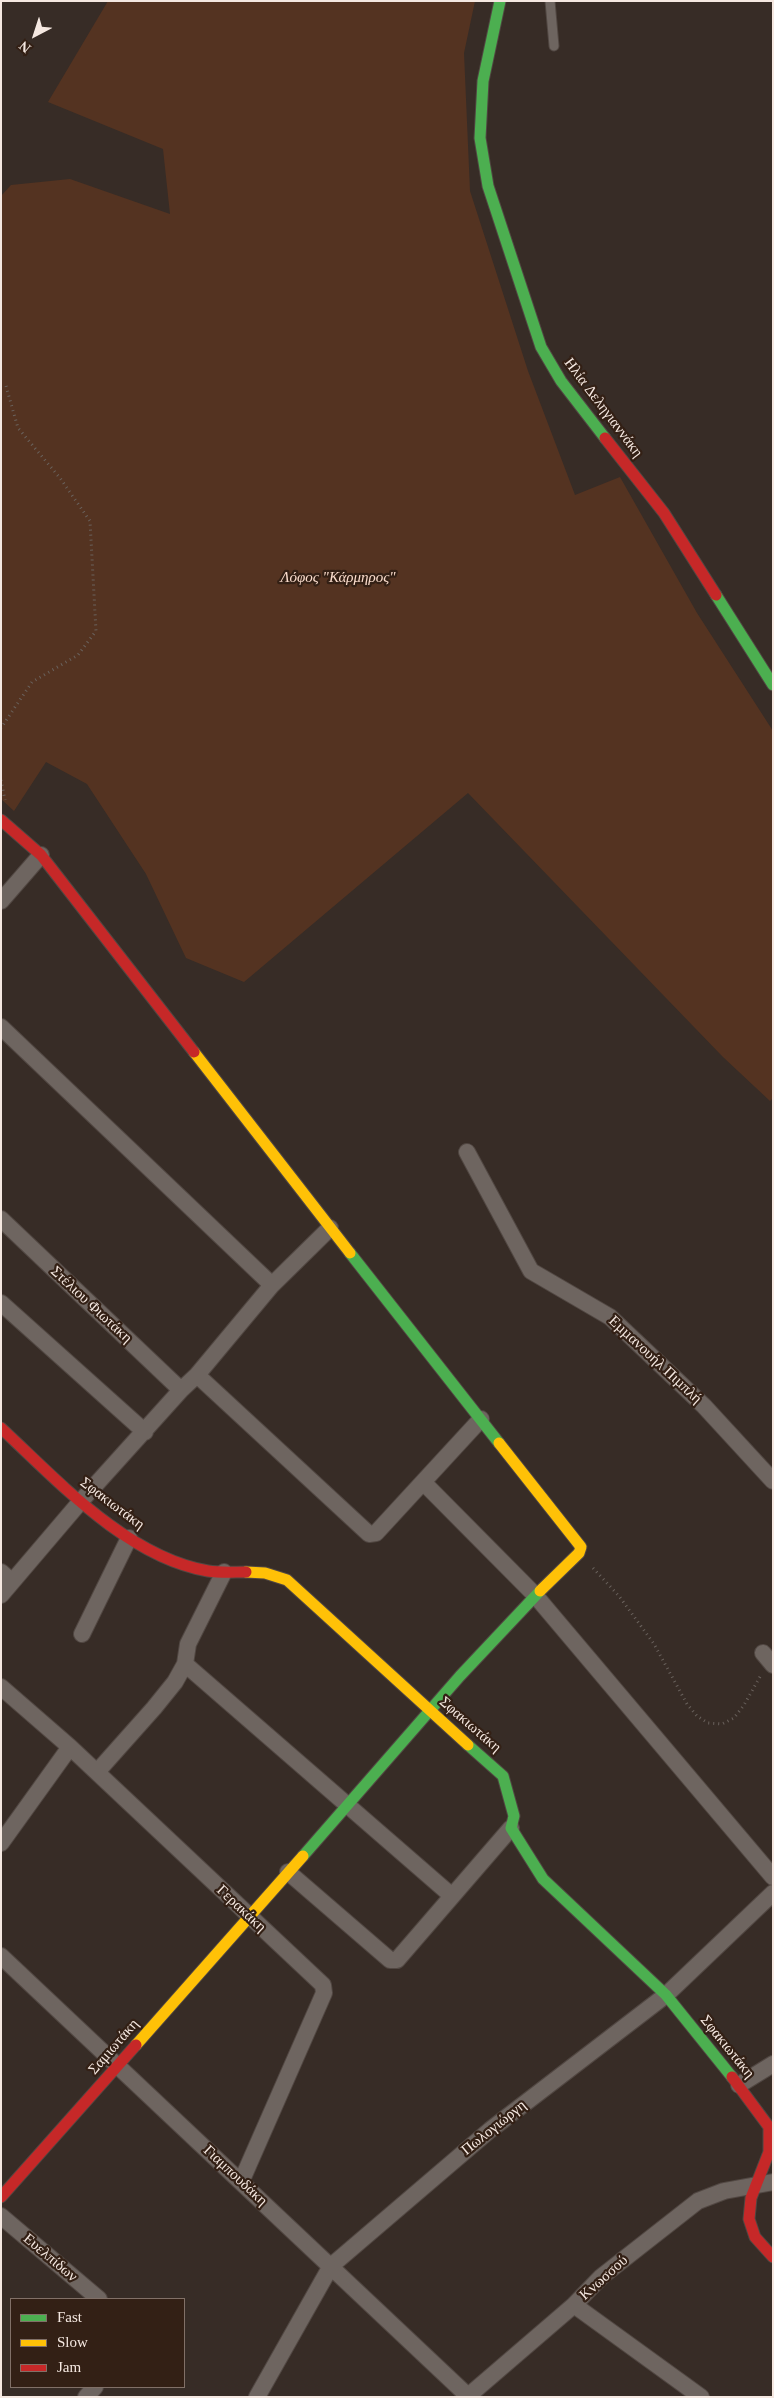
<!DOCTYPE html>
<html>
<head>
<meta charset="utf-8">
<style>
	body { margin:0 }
	#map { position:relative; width:774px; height:2398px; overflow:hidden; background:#372c26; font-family:"Times New Roman",serif }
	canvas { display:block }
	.frame { position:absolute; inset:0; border:2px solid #f5e8e1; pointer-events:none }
	.legend { position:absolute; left:10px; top:2298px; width:175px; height:90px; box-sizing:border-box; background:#332015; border:1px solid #817067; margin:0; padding:6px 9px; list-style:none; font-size:15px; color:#f5e8e1 }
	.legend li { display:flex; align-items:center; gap:10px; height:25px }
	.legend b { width:25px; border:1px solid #817067 }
	.north { position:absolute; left:10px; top:10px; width:50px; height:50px; -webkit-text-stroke:4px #332015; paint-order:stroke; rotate:220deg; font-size:14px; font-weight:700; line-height:20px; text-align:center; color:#f5e8e1 }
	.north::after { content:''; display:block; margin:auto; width:18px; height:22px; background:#f5e8e1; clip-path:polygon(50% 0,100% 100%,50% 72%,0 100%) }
</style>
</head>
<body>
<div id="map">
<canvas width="774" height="2398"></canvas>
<div class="frame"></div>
<ul class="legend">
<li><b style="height:6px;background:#4caf50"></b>Fast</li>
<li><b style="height:6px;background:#ffc107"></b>Slow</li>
<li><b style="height:6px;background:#c62828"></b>Jam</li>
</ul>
<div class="north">N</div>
</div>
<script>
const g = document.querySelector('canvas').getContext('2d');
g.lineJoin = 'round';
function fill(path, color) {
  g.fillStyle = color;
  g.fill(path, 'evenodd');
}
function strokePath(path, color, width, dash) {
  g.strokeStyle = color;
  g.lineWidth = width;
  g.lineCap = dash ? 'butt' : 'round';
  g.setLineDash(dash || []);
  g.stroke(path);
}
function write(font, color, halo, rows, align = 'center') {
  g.font = font + ' "Times New Roman",serif';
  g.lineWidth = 4.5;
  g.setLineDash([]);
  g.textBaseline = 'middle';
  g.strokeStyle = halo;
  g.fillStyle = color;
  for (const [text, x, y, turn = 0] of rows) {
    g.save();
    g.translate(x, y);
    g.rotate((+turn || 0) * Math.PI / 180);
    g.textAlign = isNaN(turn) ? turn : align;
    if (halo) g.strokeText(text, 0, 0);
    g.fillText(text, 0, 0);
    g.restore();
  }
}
fill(new Path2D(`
	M108,1H475L464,53L470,191L528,371L575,495L620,477L697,613L773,731V1098L770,1101L723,1057L468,793L244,982L186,958L146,874L87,784L46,762L14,811L1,799V196L11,185L70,179L170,214L163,149L48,102Z`), '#543321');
const lane = new Path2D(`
	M550,1L554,46`);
const street = new Path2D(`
	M1,901L41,855
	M1,1027L272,1285
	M467,1152L531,1271L610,1317L704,1406L773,1481
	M1,1219L181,1390
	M1,1303L145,1432
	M197,1375L369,1534L376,1533L481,1419
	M424,1483L534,1594L773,1877
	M1,1572L12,1582
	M1,1595L81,1501L181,1390L197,1375L272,1285L330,1228
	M82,1634L129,1538
	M763,1653L773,1665
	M185,1664L452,1896
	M1,1687L70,1747L323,1985L324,1993L241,2182
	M97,1772L154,1708L175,1682L185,1664L188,1644L224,1572
	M1,1843L70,1747
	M288,1872L390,1960H397L511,1828
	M1,1956L469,2397
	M739,2085L773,2064
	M1,2216L99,2299
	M574,2305L701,2397
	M86,2397L95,2387
	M257,2397L331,2266L490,2130L666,1995L773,1893
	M467,2397L574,2305L601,2277L698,2201L724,2191L773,2182`);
const fast = new Path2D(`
	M500,1L483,81L480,138L488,186L541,347L561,381L605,438
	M716,595L773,685
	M350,1253L499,1443
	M468,1745L503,1776L514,1816L511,1828L543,1879L666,1995L732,2077
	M303,1856L460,1676L540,1591`);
const slow = new Path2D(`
	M194,1052L350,1253
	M499,1443L581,1547L579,1553L540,1591
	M246,1572L265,1573L287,1580L468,1745
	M136,2045L303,1856`);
const jam = new Path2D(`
	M605,438L664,513L716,595
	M1,820L41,855L194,1052
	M1,1428C58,1481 127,1557 208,1571C220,1573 233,1572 246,1572
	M732,2077L769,2127V2152L751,2198L749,2219L755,2237L773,2257
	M1,2197L136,2045`);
strokePath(lane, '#514742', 11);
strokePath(street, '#514742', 18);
strokePath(fast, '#514742', 13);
strokePath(slow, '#514742', 13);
strokePath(jam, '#514742', 13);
strokePath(new Path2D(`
	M1,386H6L18,428L60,478L90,521L96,631L78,655L32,682L1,728
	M1,780L5,800
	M593,1568L619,1596L654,1644L687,1704L697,1716L708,1723L722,1724L734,1718L744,1705L761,1675`), '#6a625d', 3, [1, 4]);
strokePath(lane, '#6e6560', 9);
strokePath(street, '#6e6560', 16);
strokePath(fast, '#4caf50', 11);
strokePath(slow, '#ffc107', 11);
strokePath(jam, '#c62828', 11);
write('15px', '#f5e8e1', '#332015', [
	["Ηλία Δεληγιαννάκη",603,408,53],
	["Στέλιου Φιωτάκη",91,1305,43],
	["Εµµανουήλ Πιµπλή",655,1360,43],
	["Σφακιωτάκη",112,1504,37],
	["Σφακιωτάκη",470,1725,41],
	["Γερακάκη",241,1909,43],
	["Σαμιωτάκη",114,2047,-49],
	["Σφακιωτάκη",727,2047,51],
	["Πωλογιώργη",494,2128,-39],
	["Γιαμπουδάκη",235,2176,43],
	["Ευελπίδων",50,2258,40],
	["Κνωσσού",604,2278,-42]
]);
write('italic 15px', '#fadccc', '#332015', [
	["Λόφος \"Κάρμηρος\"",338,578]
]);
</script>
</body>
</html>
